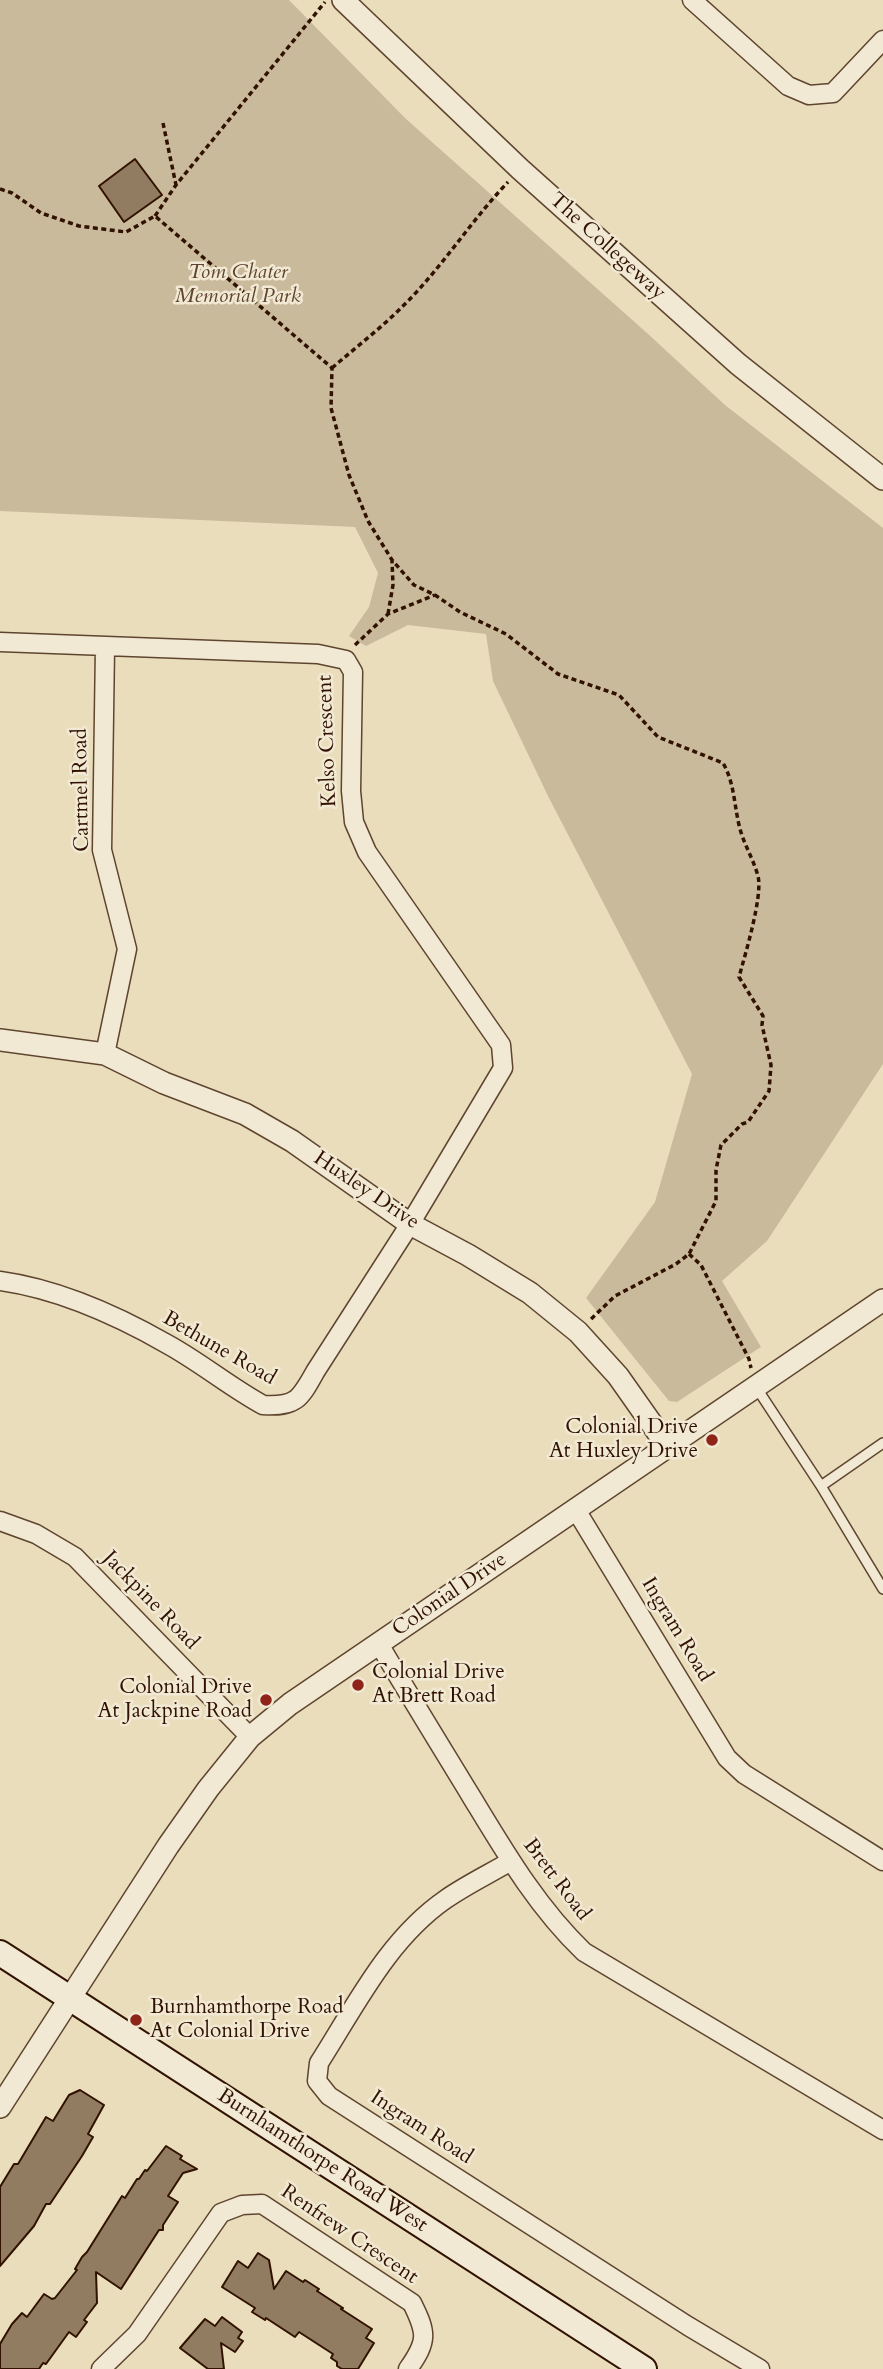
<!DOCTYPE html>
<html>
<head>
<meta charset="utf-8">
<style>
	body { margin:0 }
	canvas { display:block; background:#e9ddbc }
</style>
</head>
<body>
<canvas width="883" height="2369"></canvas>
<script>
const g = document.querySelector('canvas').getContext('2d');
g.lineJoin = 'round';
function fill(path, color) {
  g.fillStyle = color;
  g.fill(path, 'evenodd');
}
function strokePath(path, color, width, dash) {
  g.strokeStyle = color;
  g.lineWidth = width;
  g.lineCap = dash ? 'butt' : 'round';
  g.setLineDash(dash || []);
  g.stroke(path);
}
function write(font, color, halo, rows, align = 'center') {
  g.font = font + ' Cardo,serif';
  g.lineWidth = 5;
  g.setLineDash([]);
  g.textBaseline = 'middle';
  g.strokeStyle = halo;
  g.fillStyle = color;
  for (const [text, x, y, turn = 0] of rows) {
    g.save();
    g.translate(x, y);
    g.rotate((+turn || 0) * Math.PI / 180);
    g.textAlign = isNaN(turn) ? turn : align;
    if (halo) g.strokeText(text, 0, 0);
    g.fillText(text, 0, 0);
    g.restore();
  }
}
fill(new Path2D(`
	M0,0H289L406,119L647,333L725,405L883,528V1064L767,1241L722,1281L761,1347L677,1402L669,1401L586,1298L655,1202L692,1074L548,796L493,681L486,634L408,625L366,646L349,636L369,607L378,573L355,527L0,511Z`), '#caba9c');
const building = new Path2D(`
	M135,159L162,195L124,222L99,186Z
	M80,2090L104,2105L88,2134L93,2137L82,2156L50,2204H46L34,2226L0,2266V2187L14,2164H18L46,2117L53,2121L69,2095Z
	M166,2146L182,2156L180,2159L197,2169L183,2173L168,2196L178,2202L163,2225V2230H159L121,2289L96,2272L97,2303L84,2320L87,2322L76,2337L69,2332L46,2364L43,2363L39,2369H0V2344L12,2324L22,2313L27,2317L44,2294L52,2299L55,2298L77,2270L75,2269L82,2257L87,2252L122,2196L125,2198L137,2179H139L145,2170L147,2171Z
	M258,2253L269,2260L274,2289L286,2271L303,2282L305,2280L319,2289L317,2291L343,2308L341,2309L372,2329L366,2338L374,2343L358,2369H342L337,2366V2362L331,2358L333,2354L299,2332L295,2337L266,2318L265,2320L252,2312L255,2308L222,2287L238,2261L248,2268Z
	M222,2317L242,2332L238,2338L243,2341L235,2352L221,2343L224,2369H208L180,2348L205,2319L215,2326Z`);
fill(building, '#917c62');
strokePath(building, '#311200', 2);
const service = new Path2D(`
	M756,1387L821,1486L883,1589
	M821,1486L883,1443`);
const minor = new Path2D(`
	M692,0L788,86L809,95L833,93L883,40
	M0,642L318,654L346,660L353,672L351,791L354,822L367,852L501,1045L503,1068L410,1224L315,1372C300,1399 296,1407 263,1405C230,1387 200,1362 167,1344C116,1315 58,1289 0,1281
	M105,647L102,850L127,949L105,1054
	M576,1510L727,1758L744,1774L883,1861
	M0,1521L36,1534L75,1557L250,1737
	M379,1644C409,1695 440,1745 471,1796C505,1852 537,1907 584,1952L883,2130
	M511,1861C489,1874 466,1885 446,1899C388,1939 356,2005 319,2063L317,2081L329,2096L688,2326L760,2369
	M101,2369L137,2334L221,2213L242,2205L262,2204L412,2303C427,2333 428,2341 408,2369`);
const tertiary = new Path2D(`
	M343,0L520,169L738,364L883,479
	M0,1040L105,1054L164,1083L245,1114L292,1141L410,1224L468,1255L530,1293L578,1332L618,1376L668,1447
	M0,2107L168,1846L208,1789L250,1737L290,1704L883,1300`);
const secondary = new Path2D(`
	M0,1953L644,2369`);
strokePath(service, '#5f452f', 12);
strokePath(minor, '#5f452f', 21);
strokePath(tertiary, '#5f452f', 24);
strokePath(secondary, '#311200', 28);
strokePath(new Path2D(`
	M163,123L176,185
	M0,189L12,193L41,213L79,226L126,232L155,216L332,368L331,408L349,475L368,521L392,560L414,585L435,595L460,612L506,634L558,674L619,695L658,737L723,763C734,782 734,803 739,825C743,843 753,858 758,876C763,896 745,955 739,977L763,1016L762,1025L771,1065L769,1091L748,1122L742,1124L721,1145L716,1170V1201L689,1254L676,1264L615,1296L590,1320
	M155,216L176,185L325,2
	M332,368C355,348 380,329 402,307C441,269 470,222 508,182
	M388,614L393,585L392,561
	M355,645L388,614L435,595
	M689,1254L701,1265L749,1359L751,1368`), '#311200', 3.5, [5, 3.5]);
strokePath(service, '#f1e9d3', 9);
strokePath(minor, '#f1e9d3', 18);
strokePath(tertiary, '#f1e9d3', 21);
strokePath(secondary, '#f1e9d3', 24);
for (const [x, y, r, color] of [
	[712,1440,7,"#8f2418"],
	[358,1685,7,"#8f2418"],
	[266,1700,7,"#8f2418"],
	[136,2020,7,"#8f2418"]
]) {
  const dot = new Path2D();
  dot.arc(x, y, r, 0, 2 * Math.PI);
  g.fillStyle = color;
  g.fill(dot);
  strokePath(dot, '#f1e9d3', 2.5);
}
write('21px', '#311200', '#f1e9d3', [
	["The Collegeway",607,247,42],
	["Kelso Crescent",328,741,-92],
	["Cartmel Road",82,790,-91],
	["Huxley Drive",366,1191,34],
	["Bethune Road",219,1349,30],
	["Colonial Drive",450,1595,-34],
	["Jackpine Road",150,1601,46],
	["Ingram Road",676,1630,59],
	["Brett Road",556,1880,53],
	["Ingram Road",421,2128,33],
	["Burnhamthorpe Road West",322,2161,33],
	["Renfrew Crescent",349,2235,34]
]);
write('italic 21px', '#5f442f', '#f1e9d3', [
	["Tom Chater",238,273],
	["Memorial Park",238,297]
]);
write('21px', '#311200', '#f1e9d3', [
	["Colonial Drive",698,1428],
	["At Huxley Drive",698,1452],
	["Colonial Drive",372,1673,"left"],
	["At Brett Road",372,1697,"left"],
	["Colonial Drive",252,1688],
	["At Jackpine Road",252,1712],
	["Burnhamthorpe Road",150,2008,"left"],
	["At Colonial Drive",150,2032,"left"]
], 'right');
</script>
</body>
</html>
